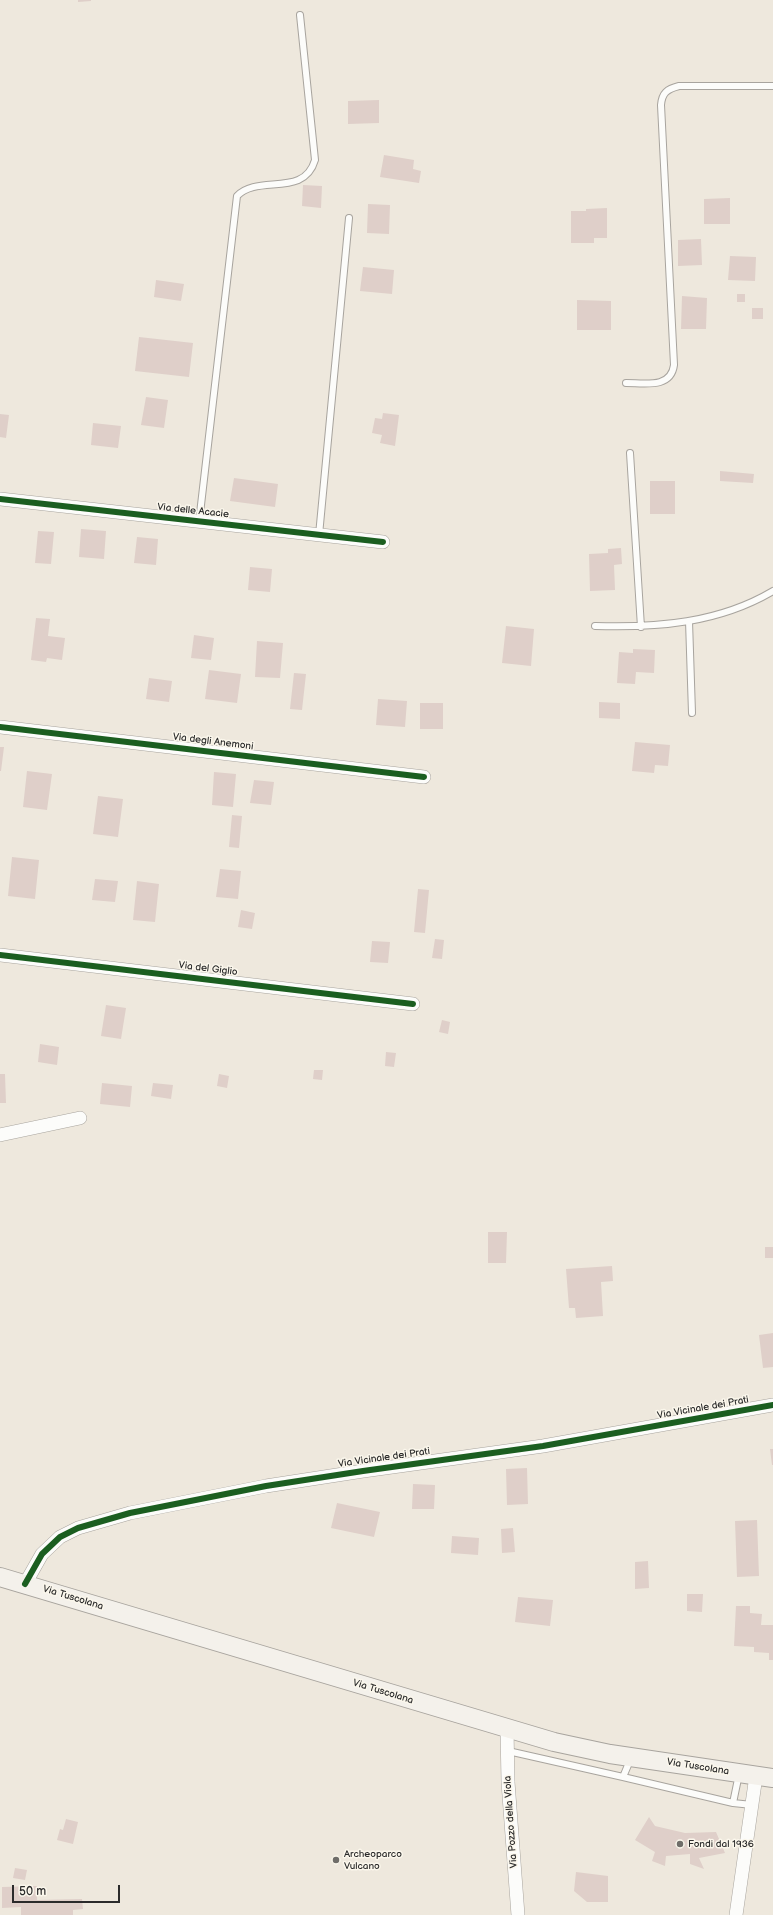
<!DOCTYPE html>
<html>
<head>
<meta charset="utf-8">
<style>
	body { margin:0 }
	#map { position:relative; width:773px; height:1915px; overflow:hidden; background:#eee8dd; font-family:"Balsamiq Sans",sans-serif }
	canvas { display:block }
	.scale { position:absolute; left:12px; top:1885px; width:108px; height:18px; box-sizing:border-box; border:2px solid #2b2b2b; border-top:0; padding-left:5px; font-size:12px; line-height:14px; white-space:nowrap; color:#2b2b2b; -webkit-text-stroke:3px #fbf7ec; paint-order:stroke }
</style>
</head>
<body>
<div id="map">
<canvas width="773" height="1915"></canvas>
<div class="scale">50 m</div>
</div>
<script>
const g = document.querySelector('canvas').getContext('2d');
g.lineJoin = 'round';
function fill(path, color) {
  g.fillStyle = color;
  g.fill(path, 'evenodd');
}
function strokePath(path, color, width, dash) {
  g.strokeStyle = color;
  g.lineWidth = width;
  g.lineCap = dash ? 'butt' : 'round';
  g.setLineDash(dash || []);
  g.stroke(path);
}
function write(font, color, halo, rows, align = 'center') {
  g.font = font + ' "Balsamiq Sans",sans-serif';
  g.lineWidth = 3;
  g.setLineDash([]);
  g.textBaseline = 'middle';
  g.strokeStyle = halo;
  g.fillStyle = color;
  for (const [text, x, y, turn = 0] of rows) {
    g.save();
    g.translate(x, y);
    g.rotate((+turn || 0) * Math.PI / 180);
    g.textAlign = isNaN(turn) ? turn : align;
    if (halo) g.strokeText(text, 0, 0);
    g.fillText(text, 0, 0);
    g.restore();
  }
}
fill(new Path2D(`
	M78,0H91V1L78,2Z
	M379,100V123L348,124V101Z
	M384,155L414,160L413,169L421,171L419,183L380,177Z
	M303,185L322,186L321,208L302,206Z
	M730,198V224H704V199Z
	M368,204L390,205L389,234L367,233Z
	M607,208V238H594V243H571V211H586V209Z
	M701,239L702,265L678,266V240Z
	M730,256L756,257L755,281L728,280Z
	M363,267L394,270L392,294L360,291Z
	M156,280L184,284L181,301L154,297Z
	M737,294H745V302H737Z
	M682,296L707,298L706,329H681Z
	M577,300L611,301V330H577Z
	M752,308H763V319H752Z
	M139,337L193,343L189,377L135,371Z
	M146,397L168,400L164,428L141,425Z
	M383,413L399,415L395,446L380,443L382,435L372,433L375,418L382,419Z
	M0,414L9,415L6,438L0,437Z
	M93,423L121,426L118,448L91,445Z
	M720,471L754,474L753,483L720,481Z
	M234,478L278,484L275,507L230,501Z
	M650,481H675V514H650Z
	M81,529L106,531L104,559L79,557Z
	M38,531L54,532L51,564L35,563Z
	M137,537L158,539L156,565L134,563Z
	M621,548L622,564L614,565L615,590L590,591L589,554L608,553V549Z
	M250,567L272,569L270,592L248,590Z
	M36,618L50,619L48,636L65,638L62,660L47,658L46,662L31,660Z
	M506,626L534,629L531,666L502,663Z
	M194,635L214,638L211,660L191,658Z
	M257,641L283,643L280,678L255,677Z
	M633,649L655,650L654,673L636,672L635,684L617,683L619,652L633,653Z
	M209,670L241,674L237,703L205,699Z
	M294,673L306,674L302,710L290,709Z
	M149,678L172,681L169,702L146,699Z
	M378,699L407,701L405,727L376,725Z
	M599,702L620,703V719L599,718Z
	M420,703H443V729H420Z
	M635,742L670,745L668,766L655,765L654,773L632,771Z
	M0,747H4L1,771H0Z
	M27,771L52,774L47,810L23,807Z
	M214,772L236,774L233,807L212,805Z
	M254,780L274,782L271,805L250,803Z
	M98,796L123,799L118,837L93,834Z
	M232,815L242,816L239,848L229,847Z
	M12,857L39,860L35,899L8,896Z
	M220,869L241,871L238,899L216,897Z
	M95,879L118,881L115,902L92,900Z
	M137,881L159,884L155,922L133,920Z
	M418,889L429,890L425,933L414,932Z
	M241,910L255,913L252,929L238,927Z
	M435,939L444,940L442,959L432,958Z
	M372,941L390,942L388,963L370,962Z
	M106,1005L126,1008L121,1039L101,1036Z
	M442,1020L450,1022L448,1034L439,1032Z
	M40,1044L59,1047L57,1065L38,1062Z
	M386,1052L396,1053L394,1067L385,1066Z
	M314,1070H323L322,1080L313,1079Z
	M0,1074H5L6,1103H0Z
	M219,1074L229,1076L227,1088L217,1086Z
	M102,1083L132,1086L130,1107L100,1104Z
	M153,1083L173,1085L171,1099L151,1096Z
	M488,1232H507L506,1263H488Z
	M765,1247H773V1258H765Z
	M612,1266L613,1281L601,1282L603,1316L576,1318L575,1308H569L566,1269Z
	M773,1333V1367L763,1368L759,1335Z
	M770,1449H773V1465H772Z
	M527,1468L528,1504L507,1505L506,1469Z
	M413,1484L435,1485L434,1509H412Z
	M337,1503L380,1512L374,1537L331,1528Z
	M757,1520L759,1576L737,1577L735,1521Z
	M513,1528L515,1552L502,1553L501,1529Z
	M452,1536L479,1538L478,1555L451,1553Z
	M648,1561L649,1588L635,1589V1562Z
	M687,1594H703L702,1612L687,1611Z
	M518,1597L553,1600L550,1626L515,1622Z
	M736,1606H750V1613L762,1614L761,1625H773V1660H769V1653L754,1652V1647L734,1646Z
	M649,1817L655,1826L685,1833L716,1832L725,1853L699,1858L704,1869L690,1864V1854L666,1856L665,1866L652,1861L655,1852L635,1840Z
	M66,1819L78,1822L73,1844L57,1840L60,1829L63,1830Z
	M15,1868L27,1870L25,1880L13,1878Z
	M576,1872L608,1876V1902H587L574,1891Z
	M37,1886V1900L82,1899L83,1909L73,1910V1915H21V1907L2,1908V1887Z`), '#dfcfc9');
const service = new Path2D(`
	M626,383C644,383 671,389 674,365L661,105C662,93 667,89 679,86H773
	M630,453L641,627
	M199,522L237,196C258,174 304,198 315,160L300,15
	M319,535L349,218
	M689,621L692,713
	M595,626C657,628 719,623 773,591
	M508,1751L623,1777L631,1758
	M623,1777L733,1803L739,1774
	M733,1803L752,1805`);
const minor = new Path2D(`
	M0,499L383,542
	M0,727L424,777
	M0,955L413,1004
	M0,1135L80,1118
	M25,1584L42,1554L60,1537L78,1528L130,1513L266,1486L363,1471L543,1446L773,1405
	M507,1729L508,1782L518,1915
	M736,1915L756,1776`);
const secondary = new Path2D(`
	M0,1577L554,1742L610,1754L773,1778`);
strokePath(service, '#a8a49e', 8);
strokePath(minor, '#a8a49e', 14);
strokePath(secondary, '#a8a49e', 20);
strokePath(service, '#fcfcfa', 6);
strokePath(minor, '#fcfcfa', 13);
strokePath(secondary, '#f4f1eb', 18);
strokePath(new Path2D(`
	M0,499L383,542
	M0,727L424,777
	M0,955L413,1004
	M25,1584L42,1554L60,1537L78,1528L130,1513L266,1486L363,1471L543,1446L773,1405`), '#1b5e20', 6);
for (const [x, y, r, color] of [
	[680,1844,4,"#6f6d69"],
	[336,1860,4,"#6f6d69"]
]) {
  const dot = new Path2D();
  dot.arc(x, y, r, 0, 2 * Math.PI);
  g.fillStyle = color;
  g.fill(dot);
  strokePath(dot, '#fbf7ec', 1.5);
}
write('10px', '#2b2b2b', '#fbf7ec', [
	["Via delle Acacie",193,511,6],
	["Via degli Anemoni",213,742,7],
	["Via del Giglio",208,969,7],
	["Via Vicinale dei Prati",703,1408,-10],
	["Via Vicinale dei Prati",384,1458,-8],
	["Via Tuscolana",73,1598,17],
	["Via Tuscolana",383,1692,17],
	["Via Tuscolana",698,1767,9],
	["Via Pozzo della Viola",511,1822,-94]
]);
write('10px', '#2b2b2b', '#fbf7ec', [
	["Fondi dal 1936",688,1844],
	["Archeoparco",344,1854],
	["Vulcano",344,1866]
], 'left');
</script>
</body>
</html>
